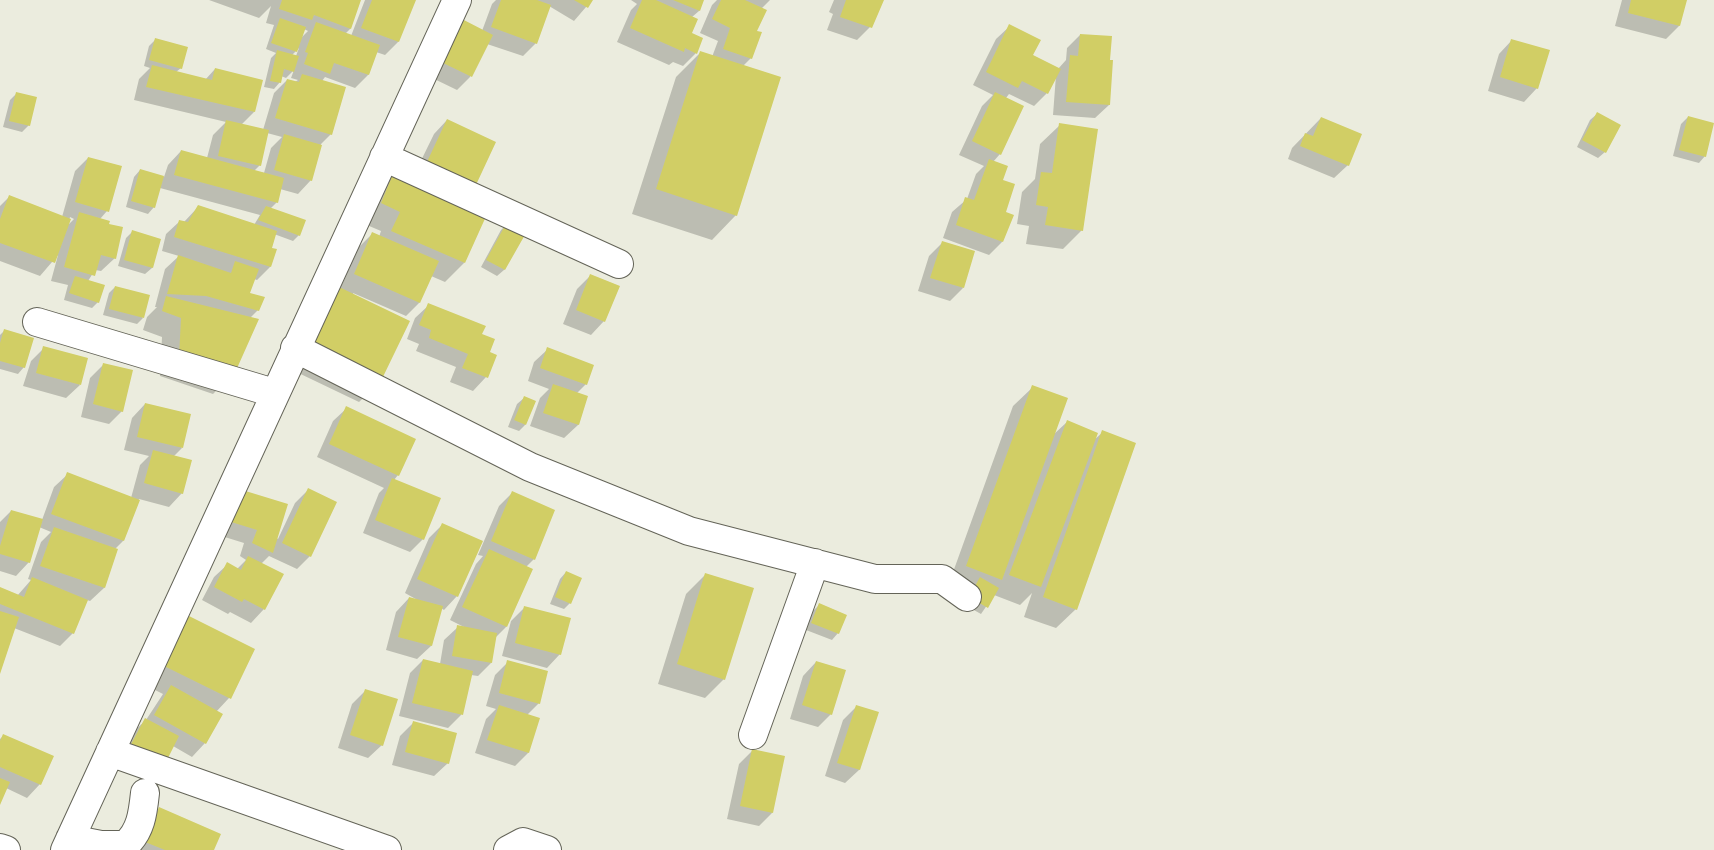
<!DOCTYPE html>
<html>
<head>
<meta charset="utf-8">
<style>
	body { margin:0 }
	canvas { display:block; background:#ebecde }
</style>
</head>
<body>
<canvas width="1714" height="850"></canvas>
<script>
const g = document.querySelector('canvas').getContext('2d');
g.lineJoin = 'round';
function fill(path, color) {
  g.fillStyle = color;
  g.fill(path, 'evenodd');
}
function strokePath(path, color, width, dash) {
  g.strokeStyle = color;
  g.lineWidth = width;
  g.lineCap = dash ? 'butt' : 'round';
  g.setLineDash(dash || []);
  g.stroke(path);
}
fill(new Path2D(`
	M209,0H360L350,29L345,34L351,36L365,0H414L398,42L385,55L376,52L368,75L355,88L325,77L322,81L331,134L321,144L311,180L298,194L280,189L277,202L270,209L299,235L293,241L274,234L270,249V267L257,280L254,279L249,294L258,310L250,318L233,374L213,394L160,376L162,337L143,330L147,317L157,307H155L165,269L179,256L162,251L166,234L180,221L184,222L198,207L254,225L260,215L160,188L154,207L148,214L126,207L134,177L140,170L164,177L168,165L181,151L207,158L213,135L226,122L134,100L139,79L150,68L144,66L149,46L156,39L181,68L176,72L205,80L215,69L262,81L254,112L241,125L263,130L274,93L287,80L295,82L298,80L291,78L294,70L286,78L281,76L280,82L274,89L264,87L271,58L276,53L266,49L274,25L266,23L271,6L259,18ZM304,29L308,31L300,39ZM299,48L296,56L292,55ZM267,133L282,137L271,148L264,173L254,171L260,165Z
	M496,0H592L574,21L549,6L536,43L523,56L487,44L470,77L457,90L426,75L482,31L492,4Z
	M631,0H703L699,11L692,17L690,34L696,53L683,66L673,62L669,65L617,42L631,10L637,4Z
	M717,0H770L761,9L751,58L743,66L736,215L712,240L632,214L676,77L700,53L712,57L718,41L700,33L712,5Z
	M834,0H883L870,27L857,40L827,30L833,14L829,12Z
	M1622,0H1686L1679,26L1666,39L1615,26Z
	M1010,26L1032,55L1058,69L1066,60L1067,48L1080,35L1109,105L1095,118L1053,115L1056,75L1047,93L1034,106L1009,94L1006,98L1000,154L993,162L1002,181L1004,213L1002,242L989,255L943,238L952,212L967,199L976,174L984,166L959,155L982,106L993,95L973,85L996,39Z
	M1512,40L1537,88L1524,102L1488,91L1499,54Z
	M17,93L29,125L22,132L3,127L10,100Z
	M1597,114L1605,152L1598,158L1577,147L1590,120Z
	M1688,117L1705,156L1699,163L1673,156L1681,124Z
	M1321,118L1348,165L1334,178L1288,159L1292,148Z
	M447,120L464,263L445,282L431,276L419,303L406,316L353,293L379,383L359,402L288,368L340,289L359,247L372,234L379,237L381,231L362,223L375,192L395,173L413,177L434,134Z
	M1060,125L1082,230L1063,249L1026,244L1029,226L1017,224L1022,192L1035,179L1040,144Z
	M88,158L107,211L100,219L115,258L101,271L95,270L88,281L98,302L92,308L64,300L68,285L51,281L58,255L40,276L0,261V206L9,197L62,217L75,171ZM70,217L74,219L68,225Z
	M507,224L524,233L504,270L497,276L481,267L501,230Z
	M132,232L159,240L152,268L145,274L118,266L126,238Z
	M942,243L963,288L950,301L918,291L929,256Z
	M590,276L604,321L591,335L563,324L577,289Z
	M115,287L143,318L137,324L103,315L109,293Z
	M429,305L481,335L488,353L486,377L473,391L450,382L456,367L416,351L419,344L407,339L415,318Z
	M4,331L24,367L18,374L0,369V335Z
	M44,348L80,385L66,398L23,386L31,361Z
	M548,349L586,384L577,393L587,397L578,425L564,438L530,426L540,398L549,389L528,381L534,362Z
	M104,364L122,411L109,424L81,417L90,378Z
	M1033,387L1053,435L1067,422L1094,440L1103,432L1076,609L1056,628L1024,617L1032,593L1020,605L994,595L981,614L963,604L948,586L1013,406Z
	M524,398L525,425L519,431L508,427L517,404Z
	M145,404L182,448L173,457L182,493L169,507L139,499L123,541L114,550H116L104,588L90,601L87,600L73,633L60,646L14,628L0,671V588L17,596L31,580L28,579L41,542L51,532L39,527L29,562L16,576L0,571V522L11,511L42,520L54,487L68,474L131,498L140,465L149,456L124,450L132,418Z
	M347,408L398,475L394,480L423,539L410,552L363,533L379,493L384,488L317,457L333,421Z
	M308,490L310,556L297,569L269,556L261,564L264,609L251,623L230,612L228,614L202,600L214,577L228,564L237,569L246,560L240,556L244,543L215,534L226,503L278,539L295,503Z
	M512,493L534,559L526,567L506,627L495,638L491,663L478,676L471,675L461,715L448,728L399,716L410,673L423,660L440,664L444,640L458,627H464L450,620L476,564L483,556L478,555L499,506Z
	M442,525L457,596L444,610L441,608L431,646L417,659L386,650L396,612L409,598L421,602L405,593L429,538Z
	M566,572L570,603L564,609L550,604L560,579Z
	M705,575L724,679L705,698L658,684L686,594Z
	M819,605L838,633L832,640L806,630L813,611Z
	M525,607L560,654L547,668L502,656L511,621Z
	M166,635L254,650L229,698L216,712L205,743L192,757L173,746L116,762L132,733L146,720L163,694L141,683Z
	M508,662L539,703L527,715L539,719L528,753L515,766L475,753L486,719L496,709L486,706L495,675Z
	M816,662L831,714L818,727L790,719L803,676Z
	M366,690L382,745L368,758L338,748L352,704Z
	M856,707L877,713L859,770L845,783L825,776L843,720Z
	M413,723L448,763L434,776L392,765L400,736Z
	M3,736L40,784L27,798L6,788L0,801V739Z
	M752,751L784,757L772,813L759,826L727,819L739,764Z
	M160,809L213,850H135L146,822Z`), '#0003');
fill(new Path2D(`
	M282,0H361L351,29L314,15L312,20L279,9Z
	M372,0H416L399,42L361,28Z
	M501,0H537L551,5L537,44L491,27Z
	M574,0H593L588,8Z
	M642,0H656L698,19L692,33L703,38L697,54L685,48L684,52L630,28Z
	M673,0H704L700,11Z
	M721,0H745L767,10L757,31L762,32L752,59L723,49L730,28L712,19Z
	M846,0H884L872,28L840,17Z
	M1631,0H1687L1680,26L1628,13Z
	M280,18L306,27L297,52L271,43Z
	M460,18L493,35L472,77L439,61Z
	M316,22L380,45L369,75L334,63L330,74L304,64L308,53L305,52Z
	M1009,24L1041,40L1033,55L1061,69L1048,94L1022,81L1018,88L986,72Z
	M1080,34L1112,36L1110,60H1113L1110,105L1066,102L1070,55L1078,56Z
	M155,38L188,47L182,69L149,60Z
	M1511,39L1550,50L1538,89L1500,77Z
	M277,50L299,56L294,72L284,69L281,83L270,81Z
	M700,51L781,77L737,216L656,189Z
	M152,65L212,80L215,68L263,80L255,112L146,87Z
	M302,74L346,87L332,135L275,118L287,79L299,82Z
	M16,92L37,97L30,126L9,121Z
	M995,92L1024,106L1001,155L972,141Z
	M1597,112L1621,125L1606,153L1582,140Z
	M1688,116L1714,123L1706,157L1679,150Z
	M1321,117L1362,134L1349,166L1300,146L1305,133L1313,136Z
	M447,119L496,142L475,187L426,164Z
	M226,120L269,130L261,166L218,156Z
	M1059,123L1098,129L1083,231L1045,225L1048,207L1036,205L1041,172L1052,173Z
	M284,134L322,145L312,181L274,170Z
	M181,150L284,178L278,203L174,175Z
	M88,157L122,166L109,212L75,202Z
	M989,159L1008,166L1003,180L1015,184L1006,212L1014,215L1003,242L956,225L965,197L974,200Z
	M140,169L164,176L155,208L131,201Z
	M394,171L488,212L465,263L391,231L400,212L381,203Z
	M9,195L71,219L55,263L0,243V219Z
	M198,205L277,231L272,248L277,249L271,267L174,237L179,220L188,222Z
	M266,206L306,220L300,236L258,220Z
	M79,212L110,221L109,224L123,227L116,259L101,255L95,276L64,267Z
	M507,222L526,233L505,270L486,260Z
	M132,230L161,239L153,268L124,260Z
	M372,232L439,261L420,303L354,274Z
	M942,241L975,251L964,288L930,278Z
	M178,255L231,273L235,261L259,269L250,293L265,297L259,311L206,296L167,294Z
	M590,274L620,286L605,322L576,310Z
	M75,276L105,285L99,303L69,293Z
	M115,286L150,295L144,318L109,309Z
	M337,286L410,321L380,383L307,348Z
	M166,296L259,319L234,375L179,357L181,318L162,311Z
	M428,303L486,326L482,334L495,339L490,352L497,355L488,378L462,368L468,354L429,338L431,330L419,325Z
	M4,329L34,338L25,368L0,361V343Z
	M43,346L88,358L81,385L36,373Z
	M547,347L594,365L587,385L540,368Z
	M103,363L133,370L123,412L93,404Z
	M553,384L588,396L579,425L543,413Z
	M1032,385L1068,398L1002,580L966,566Z
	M524,396L536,401L526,425L514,420Z
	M145,403L191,414L183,448L137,437Z
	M346,406L416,439L399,476L329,444Z
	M1067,420L1098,433L1041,587L1009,575Z
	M1102,430L1136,443L1077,610L1043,597Z
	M153,450L192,460L183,494L144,483Z
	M67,472L140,500L124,541L51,514Z
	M392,478L441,498L424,540L375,520Z
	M308,488L337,502L311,557L282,543Z
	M239,489L288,504L273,553L252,543L257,530L228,521Z
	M512,491L555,510L535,560L491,541Z
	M11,510L43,519L30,563L0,554V546Z
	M442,523L483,541L458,597L417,579Z
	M54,527L118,549L105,588L40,566Z
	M489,549L533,569L507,627L462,607Z
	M248,556L284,574L265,610L244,599L242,602L214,587L227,562L241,570Z
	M566,571L582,578L571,604L555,597Z
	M705,573L754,588L725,680L677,664Z
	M32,577L88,600L74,634L0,604V587L24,597Z
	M980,577L999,588L988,608L969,597Z
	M409,597L443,606L432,646L398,637Z
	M819,603L847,615L839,634L811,623Z
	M524,606L571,618L561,655L515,643Z
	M0,611L19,617L0,674Z
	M185,614L255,649L231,699L160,664Z
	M457,625L497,633L492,663L452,656Z
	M423,659L473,671L463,715L412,703Z
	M507,660L548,671L540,704L499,693Z
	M816,661L846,670L832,715L802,705Z
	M171,685L223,714L206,744L154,715Z
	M365,689L398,699L383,746L350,735Z
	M499,705L540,718L529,753L487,740Z
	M856,705L879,712L860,770L837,763Z
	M145,718L179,736L164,766L129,748Z
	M413,721L457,733L449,764L405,752Z
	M3,734L54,756L41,785L0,767V741Z
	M752,749L785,756L773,813L740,806Z
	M0,778L10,782L0,805Z
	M159,807L221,834L214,850H165L145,842Z`), '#d1ce65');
const minor = new Path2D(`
	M384,157L619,264
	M37,322L274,393
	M295,348L530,467L689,531L875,579H942L967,597
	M753,735L815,563
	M110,752L387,850
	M70,839L101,845H125C141,832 143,812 145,793
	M0,848L6,850
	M65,850L457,0
	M508,850L523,842L547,850`);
strokePath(minor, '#646458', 30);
strokePath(minor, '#fff', 28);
</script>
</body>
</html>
